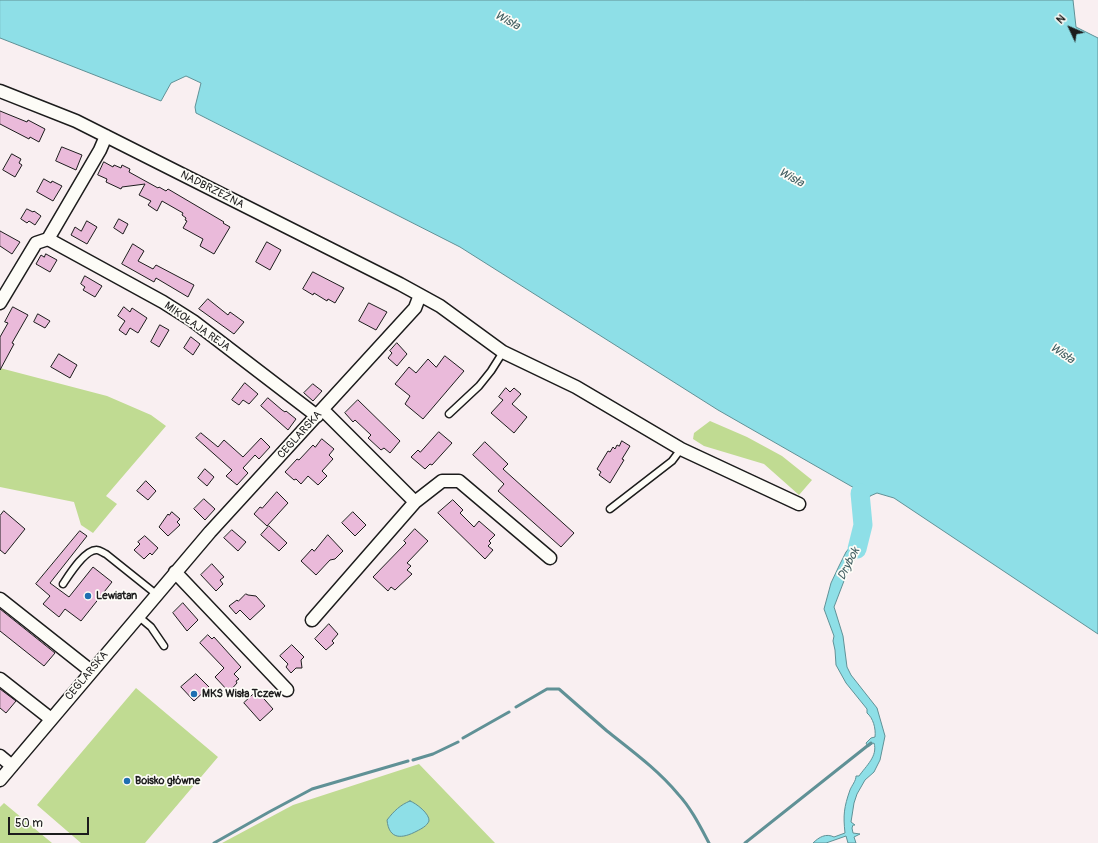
<!DOCTYPE html>
<html>
<head>
<meta charset="utf-8">
<style>
	body { margin:0 }
	#map { position:relative; width:1098px; height:843px; overflow:hidden; background:#f9eff1; font-family:Pangolin,sans-serif }
	canvas { display:block }
	.north { position:absolute; left:1050px; top:8px; width:40px; height:40px; -webkit-text-stroke:3px #fdfcf7; paint-order:stroke; rotate:314deg; font-size:11px; font-weight:700; line-height:16px; text-align:center; color:#1c1c1c }
	.north::after { content:''; display:block; margin:auto; width:14px; height:18px; background:#1c1c1c; clip-path:polygon(50% 0,100% 100%,50% 72%,0 100%) }
	.scale { position:absolute; left:8px; top:817px; width:81px; height:18px; box-sizing:border-box; border:2px solid #1c1c1c; border-top:0; padding-left:5px; font-size:12px; line-height:14px; white-space:nowrap; color:#1c1c1c; -webkit-text-stroke:3px #fdfcf7; paint-order:stroke }
</style>
</head>
<body>
<div id="map">
<canvas width="1098" height="843"></canvas>
<div class="north">N</div>
<div class="scale">50 m</div>
</div>
<script>
const g = document.querySelector('canvas').getContext('2d');
g.lineJoin = 'round';
function fill(path, color) {
  g.fillStyle = color;
  g.fill(path, 'evenodd');
}
function strokePath(path, color, width, dash) {
  g.strokeStyle = color;
  g.lineWidth = width;
  g.lineCap = dash ? 'butt' : 'round';
  g.setLineDash(dash || []);
  g.stroke(path);
}
function write(font, color, halo, rows, align = 'center') {
  g.font = font + ' Pangolin,sans-serif';
  g.lineWidth = 3.5;
  g.setLineDash([]);
  g.textBaseline = 'middle';
  g.strokeStyle = halo;
  g.fillStyle = color;
  for (const [text, x, y, turn = 0] of rows) {
    g.save();
    g.translate(x, y);
    g.rotate((+turn || 0) * Math.PI / 180);
    g.textAlign = isNaN(turn) ? turn : align;
    if (halo) g.strokeText(text, 0, 0);
    g.fillText(text, 0, 0);
    g.restore();
  }
}
fill(new Path2D(`
	M0,368L107,396L151,415L166,426L106,496L117,504L93,533L81,525L74,502L0,487Z
	M710,421L747,437L782,456L812,480L799,495L764,464L704,446L693,439L694,433Z
	M136,688L218,757L145,843H81L37,805Z
	M419,764L495,843H222L293,805Z
	M4,803L52,843H0V807Z`), '#c0db92');
const water = new Path2D(`
	M0,0H1073L1076,27L1098,38V634L894,498L877,493L870,496L866,507L867,520L857,518L854,503L856,489L718,410L460,247L196,113L195,107L201,83L186,76L171,83L161,101L0,38Z
	M857,524L867,526L862,551L852,563L847,573L834,607L835,610L843,636L847,667L851,675L877,708L885,736L880,760L874,772L865,780L857,794L854,803L851,822L855,825H853L852,828L853,833L860,834L854,837L856,843H848L846,836L826,843H813C819,837 826,833 834,837L845,833C843,815 844,807 850,790C852,785 856,781 856,776H859C866,766 878,756 874,743L872,744L868,747L866,743L871,738L875,737C876,728 873,718 867,713V709L846,683L836,665L835,650L833,641L834,636L824,609L831,583L839,566L846,552L854,542Z
	M410,801C416,803 430,814 429,821C427,826 421,829 417,831C402,839 389,840 387,820C394,811 400,805 410,801Z`);
fill(water, '#8edfe7');
strokePath(water, '#609196', 1);
strokePath(new Path2D(`
	M516,707L547,689H559C575,703 591,717 607,731C632,751 657,769 678,794C691,808 700,826 709,843
	M463,738L509,712
	M413,760L433,754L458,742
	M214,843L269,812L312,789L408,761
	M745,843L871,743`), '#609196', 3);
strokePath(new Path2D(`
	M857,549L863,525L860,493`), '#8edfe7', 19);
const building = new Path2D(`
	M0,111L27,122L28,120L45,129L39,142L30,137L29,139L0,124Z
	M62,147L82,155L76,170L56,161Z
	M12,154L21,159L19,163L22,165L15,177L3,170Z
	M104,162L113,167L114,165L121,168L122,165L130,169L129,172L158,188L159,187L166,191L168,189L224,222L223,223L230,227L214,254L200,246L203,239L183,228L187,221L185,220L186,218L182,215L183,213L162,201L157,211L148,205L151,201L139,195L145,184L122,187L121,189L106,182L107,179L98,175Z
	M44,179L51,183L52,181L62,186L53,201L37,192Z
	M27,209L33,212L34,211L41,216L35,225L29,221L27,223L21,219Z
	M119,219L128,224L123,234L114,228Z
	M87,221L97,227L87,244L71,235L75,227L81,231Z
	M0,231L20,242L12,254L0,246Z
	M267,242L281,250L270,270L256,262Z
	M133,244L144,251L138,261L153,269L156,265L194,285L188,297L156,278L154,282L122,264Z
	M46,254L57,260L50,272L36,264L41,255L44,257Z
	M313,272L344,288L335,303L328,299L327,301L314,293L313,295L303,289Z
	M85,276L102,286L95,297L83,290L85,287L81,284Z
	M208,299L228,315L230,312L244,322L234,334L199,309Z
	M369,303L387,312L376,330L359,321Z
	M13,307L28,315L12,343L14,344L0,370V337L8,323L5,322Z
	M124,307L130,312L132,308L147,318L138,333L130,328L126,335L119,330L125,321L118,316Z
	M38,314L50,321L45,328L34,322Z
	M160,325L169,330L159,347L151,342Z
	M191,337L200,344L193,355L184,348Z
	M397,343L407,354L397,366L388,358L392,353L390,351Z
	M59,354L77,365L70,378L51,367Z
	M445,356L464,371L423,419L405,404L410,396L395,384L409,367L416,373L428,359L436,367Z
	M245,383L258,394L249,404L243,400L239,405L232,400Z
	M313,384L322,391L313,401L304,393Z
	M506,388L510,392L514,388L521,394L512,404L527,417L514,433L491,413L503,400L499,397Z
	M268,398L282,410L285,412L286,411L296,419L288,430L261,406Z
	M358,400L400,441L390,453L384,448L381,450L368,438L371,435L355,420L353,422L345,413Z
	M439,432L452,443L432,465L430,464L425,469L411,457L418,450L420,452Z
	M201,433L218,447L224,440L243,457L261,438L270,447L259,459L255,455L243,468L248,473L237,485L226,476L232,470L196,438Z
	M322,439L334,449L329,455L333,459L322,471L327,476L318,485L308,476L301,484L296,479L294,480L285,472L297,459L299,460L313,445L315,447Z
	M622,441L630,446L622,459L624,460L610,483L599,475L601,472L597,469L608,451L610,452L613,447L615,449L617,445L619,446Z
	M485,442L508,464L503,469L574,533L561,547L498,491L504,484L473,455Z
	M205,469L214,477L207,486L198,478Z
	M146,481L156,491L148,500L137,491Z
	M277,492L288,503L267,526L254,514L260,507L262,508Z
	M204,499L215,509L205,520L194,509Z
	M453,500L463,510L460,513L474,527L479,521L495,535L489,541L491,543L488,546L493,550L485,559L438,513Z
	M4,511L25,529L5,554L0,550V516Z
	M172,512L180,519L177,522L180,525L168,536L159,527L168,514L169,515Z
	M353,512L366,525L355,536L342,523Z
	M269,526L287,543L279,551L261,535Z
	M415,529L428,541L407,563L411,566L407,570L412,574L395,590L391,587L388,591L373,577L406,543L404,541Z
	M232,530L246,542L238,551L224,538Z
	M80,531L87,536L50,583L69,597L93,567L112,582L81,621L65,609L59,617L43,604L50,596L36,584Z
	M328,535L343,551L335,559L330,560L316,575L301,561L312,549L314,551Z
	M145,536L158,548L152,555L150,553L144,559L134,550L140,544L138,542Z
	M212,564L224,577L220,580L223,584L216,591L201,575Z
	M246,594L248,595L256,596L265,606L250,620L240,610L236,614L229,606L237,600L238,601Z
	M183,603L198,620L187,631L173,613Z
	M0,609L55,653L44,666L0,631Z
	M329,624L338,634L332,641L334,643L326,650L315,639Z
	M208,635L212,639L214,637L241,667L234,674L239,679L236,681L237,683L229,692L215,677L224,668L200,643Z
	M292,645L304,657L301,660L302,668H296L291,673L286,667L288,664L280,656Z
	M196,674L209,687L194,701L181,687Z
	M0,689L16,701L6,713L0,708Z
	M257,691L273,709L260,721L244,703Z`);
fill(building, '#eabada');
strokePath(building, '#1c1c1c', 1);
const service = new Path2D(`
	M449,414L479,386L491,371L503,352
	M610,509L672,461L681,449
	M63,584C69,575 85,549 97,550C100,550 103,553 106,554L156,594
	M138,616L151,627L164,646`);
const minor = new Path2D(`
	M0,91L76,121L400,284L440,306L503,352L576,387L681,449L799,504
	M48,239L163,302L193,321L317,416
	M0,303L36,243L48,239L100,150L106,136
	M323,410L415,502L442,481H459L550,558
	M175,572L287,690
	M0,599L91,671
	M312,620L415,502
	M0,679L51,719
	M0,756L12,766
	M0,780L210,532L415,308L420,295`);
strokePath(service, '#1c1c1c', 9);
strokePath(minor, '#1c1c1c', 15);
strokePath(service, '#fdfcf7', 6);
strokePath(minor, '#fdfcf7', 12);
for (const [x, y, r, color] of [
	[88,596,4,"#1f6fb2"],
	[194,694,4,"#1f6fb2"],
	[127,781,4,"#1f6fb2"]
]) {
  const dot = new Path2D();
  dot.arc(x, y, r, 0, 2 * Math.PI);
  g.fillStyle = color;
  g.fill(dot);
  strokePath(dot, '#fdfcf7', 1.5);
}
write('11px', '#1c1c1c', '#fdfcf7', [
	["NADBRZEŻNA",212,190,27],
	["MIKOŁAJA REJA",197,327,35],
	["CEGLARSKA",300,435,-48],
	["CEGLARSKA",87,676,-50]
]);
write('bold 11px', '#1c1c1c', '#fdfcf7', [
	["Lewiatan",96,596],
	["MKS Wisła Tczew",202,694],
	["Boisko główne",135,781]
], 'left');
write('italic 12px', '#446063', '#fdfcf7', [
	["Wisła",507,21,29],
	["Wisła",791,178,29],
	["Wisła",1062,354,34],
	["Drybok",849,564,-63]
]);
</script>
</body>
</html>
